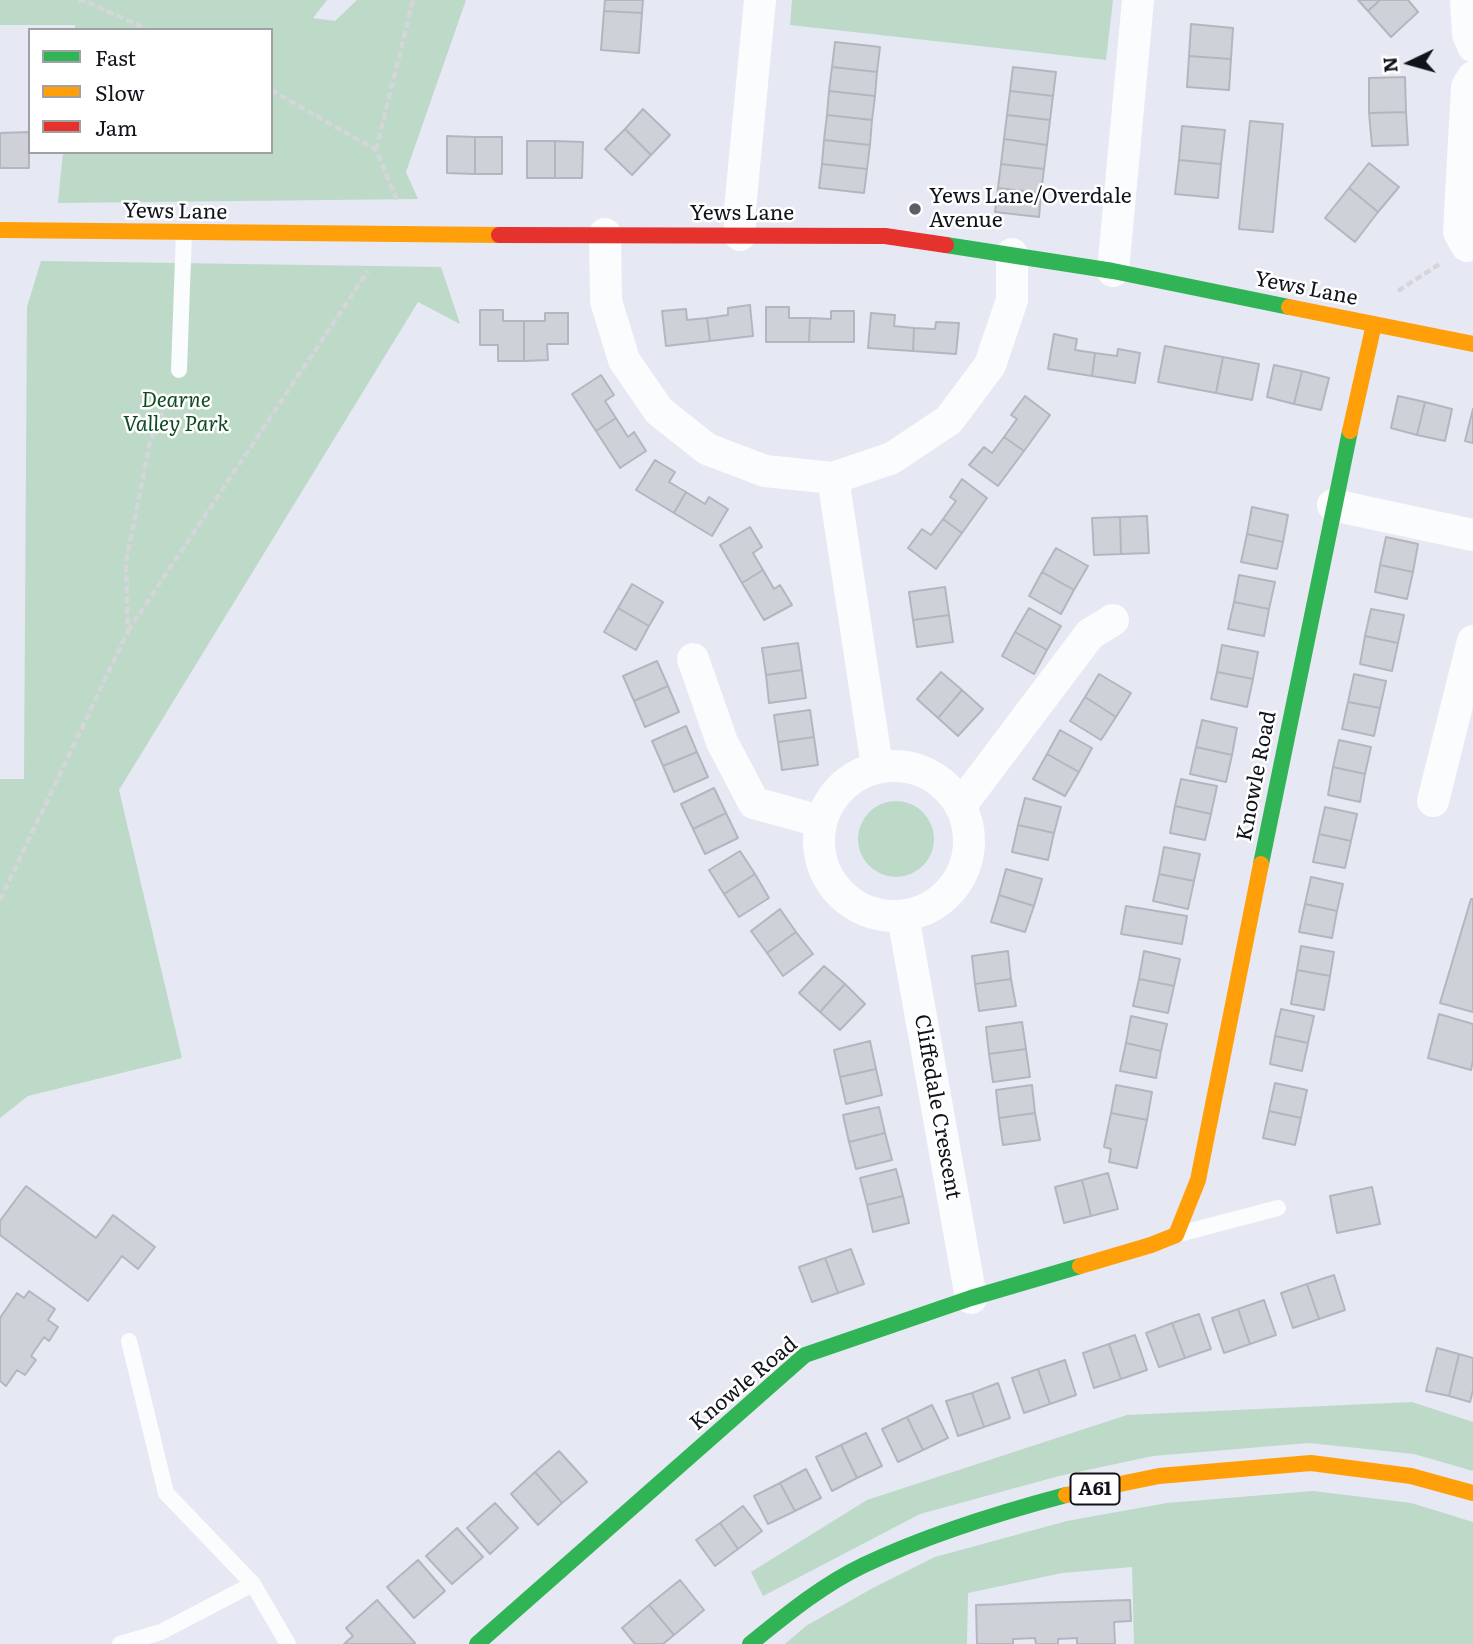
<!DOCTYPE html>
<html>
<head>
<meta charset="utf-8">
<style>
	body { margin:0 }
	#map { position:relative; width:1473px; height:1644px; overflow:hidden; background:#e6e8f3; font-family:Literata,serif }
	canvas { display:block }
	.legend { position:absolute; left:28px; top:28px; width:245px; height:126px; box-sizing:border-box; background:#fff; border:2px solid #a0a1a3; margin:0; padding:9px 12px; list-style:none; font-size:21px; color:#11131a }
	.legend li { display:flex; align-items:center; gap:14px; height:35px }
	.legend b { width:35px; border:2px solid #a0a1a3 }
	.north { position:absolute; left:1375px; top:28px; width:70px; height:70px; -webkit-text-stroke:5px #fff; paint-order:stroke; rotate:265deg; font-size:19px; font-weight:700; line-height:28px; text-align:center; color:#11131a }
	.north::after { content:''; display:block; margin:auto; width:24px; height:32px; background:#11131a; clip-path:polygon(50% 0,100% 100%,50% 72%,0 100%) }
</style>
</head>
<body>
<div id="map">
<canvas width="1473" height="1644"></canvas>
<ul class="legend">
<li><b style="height:9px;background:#30b455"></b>Fast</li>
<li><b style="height:9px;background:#ff9f0a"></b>Slow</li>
<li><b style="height:9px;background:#e5322d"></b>Jam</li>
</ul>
<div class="north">N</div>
</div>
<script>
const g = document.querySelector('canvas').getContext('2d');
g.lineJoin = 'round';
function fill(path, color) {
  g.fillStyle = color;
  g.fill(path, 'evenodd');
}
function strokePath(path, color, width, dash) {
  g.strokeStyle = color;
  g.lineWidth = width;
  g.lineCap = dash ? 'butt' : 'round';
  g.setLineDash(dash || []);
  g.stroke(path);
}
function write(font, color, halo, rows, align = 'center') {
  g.font = font + ' Literata,serif';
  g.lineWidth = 5;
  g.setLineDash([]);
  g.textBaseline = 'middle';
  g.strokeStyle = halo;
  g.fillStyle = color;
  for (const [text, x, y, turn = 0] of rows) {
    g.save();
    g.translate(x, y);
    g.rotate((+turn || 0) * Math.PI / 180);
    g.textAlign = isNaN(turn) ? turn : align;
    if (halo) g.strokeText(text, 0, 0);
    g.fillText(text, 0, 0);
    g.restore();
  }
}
fill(new Path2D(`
	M0,0H327L313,18L335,21L357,0H466L406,172L418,199L58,203L63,152H271V30H75V25H0Z
	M792,0H1113L1106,60L790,25Z
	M41,261L441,267L460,324L418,302L119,790L182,1058L28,1096L0,1118V779H24L27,307Z
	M858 839a38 38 0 1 1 76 0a38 38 0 1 1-76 0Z
	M1412,1402L1473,1422V1471L1414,1454L1309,1443L1153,1456L1059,1476L920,1514L763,1596L751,1572L867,1500L1127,1415Z
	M1313,1491L1411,1503L1473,1522V1644H1134L1132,1567L1062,1573L968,1593L967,1644H785L806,1626L871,1589L935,1557L1067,1521L1167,1503Z`), '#bdd9c8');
const building = new Path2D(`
	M605,0H643L642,13L604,11Z
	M1358,0H1380L1368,11Z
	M1380,0H1408L1418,12L1391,37L1368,11Z
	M604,11L642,13L639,53L601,50Z
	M1191,24L1233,28L1231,59L1189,56Z
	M835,42L880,47L877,72L832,67Z
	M1189,56L1231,59L1229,90L1187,87Z
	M832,67L877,72L875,96L829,91Z
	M1013,67L1056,72L1053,96L1010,91Z
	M1405,77L1406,112L1369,113V78Z
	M829,91L875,96L872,120L827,115Z
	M1010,91L1053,96L1050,120L1007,115Z
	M643,109L670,135L651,155L625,129Z
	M1406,112L1408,145L1372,146L1369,113Z
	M827,115L872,120L870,145L824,140Z
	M1007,115L1050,120L1047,145L1004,139Z
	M1250,121L1283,124L1273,232L1239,229Z
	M1182,126L1225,130L1221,164L1179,160Z
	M625,129L651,155L632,175L605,149Z
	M29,132V168H0V133Z
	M447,136L475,137V174L447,173Z
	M475,137H502V174H475Z
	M1004,139L1047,145L1044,169L1001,164Z
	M824,140L870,145L867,169L822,164Z
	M527,141H555V178H527Z
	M555,141L583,142L582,178H555Z
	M1179,160L1221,164L1218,198L1175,194Z
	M1369,163L1399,187L1378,212L1349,188Z
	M822,164L867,169L864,193L819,188Z
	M1001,164L1044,169L1041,193L998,188Z
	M998,188L1041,193L1039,217L995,212Z
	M1349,188L1378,212L1355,242L1325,218Z
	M750,305L753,336L710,341L707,318L728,315V308Z
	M766,307H789V318H810L809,342H766Z
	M686,309L687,320L707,318L710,341L666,346L662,311Z
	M480,310H503V321H524V361H498V345H480Z
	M831,311H854V342H809L810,318L831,319Z
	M545,313H568V344H547L548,360L524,361V321H545Z
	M871,313L895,315L894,326L914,328L913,351L868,348Z
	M936,322L959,323L956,354L913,351L914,328L935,329Z
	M1054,334L1077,339L1075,350L1095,353L1092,376L1048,369Z
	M1165,346L1223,357L1216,393L1158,382Z
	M1118,349L1140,353L1135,383L1092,376L1095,353L1117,356Z
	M1223,357L1259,364L1252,400L1216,393Z
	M1274,365L1302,371L1294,404L1267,397Z
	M1302,371L1329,378L1321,410L1294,404Z
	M601,375L614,395L605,401L616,418L596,431L572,394Z
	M1025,396L1050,415L1024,451L1004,437L1017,419L1011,415Z
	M1398,396L1425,402L1417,435L1391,428Z
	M1425,402L1452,409L1445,441L1417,435Z
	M1473,409V443L1465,441Z
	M616,418L628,437L634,432L646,451L620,468L596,431Z
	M1004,437L1024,451L998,486L969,465L984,447L992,453Z
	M655,460L675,472L669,482L686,492L674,513L636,490Z
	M962,479L987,498L962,533L943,519L956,501L950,497Z
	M686,492L705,504L709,497L728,509L712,536L674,513Z
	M1252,507L1288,515L1283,542L1247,534Z
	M1147,516L1149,553L1121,554L1120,517Z
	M1120,517L1121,554L1094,555L1092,518Z
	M943,519L962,533L936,569L908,548L922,529L931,535Z
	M750,527L762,547L753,553L763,570L742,583L720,545Z
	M1247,534L1283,542L1277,569L1241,562Z
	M1386,537L1418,544L1413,572L1380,565Z
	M1056,548L1088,566L1074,590L1042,572Z
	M1380,565L1413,572L1407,599L1375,592Z
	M763,570L774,589L780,585L792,605L764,620L742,583Z
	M1042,572L1074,590L1061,614L1029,596Z
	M1239,575L1275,582L1269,609L1234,602Z
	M632,584L663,602L649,626L618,608Z
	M945,587L949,615L913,620L909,592Z
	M1234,602L1269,609L1264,636L1228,629Z
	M618,608L649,626L636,650L604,632Z
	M1029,608L1061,626L1047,650L1015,632Z
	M1371,609L1404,615L1398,643L1365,636Z
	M949,615L953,642L917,647L913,620Z
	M1015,632L1047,650L1034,674L1002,656Z
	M1365,636L1398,643L1392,671L1360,664Z
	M798,643L802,670L766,675L762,648Z
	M1222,645L1258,652L1253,679L1217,672Z
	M657,661L668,686L634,701L623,676Z
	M802,670L806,698L769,703L766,675Z
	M941,672L962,690L938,718L917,699Z
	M1217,672L1253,679L1247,707L1211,699Z
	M1099,674L1131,693L1116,717L1085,697Z
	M1354,674L1386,681L1380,708L1348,702Z
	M668,686L679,712L645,727L634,701Z
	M962,690L983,709L958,736L938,718Z
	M1085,697L1116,717L1101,740L1070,721Z
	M1348,702L1380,708L1374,736L1342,729Z
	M810,710L814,737L778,742L774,715Z
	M1202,720L1237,728L1232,755L1196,747Z
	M686,726L697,752L663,766L652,741Z
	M1060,730L1092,748L1079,772L1047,754Z
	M814,737L818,765L782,770L778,742Z
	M1339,740L1371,747L1365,774L1333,767Z
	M1196,747L1232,755L1226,782L1190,774Z
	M697,752L708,777L674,792L663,766Z
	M1047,754L1079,772L1065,796L1033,779Z
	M1333,767L1365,774L1360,802L1328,795Z
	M1181,779L1217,786L1211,814L1175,806Z
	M714,788L726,813L693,829L681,804Z
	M1025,798L1061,807L1054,833L1018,825Z
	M1175,806L1211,814L1205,840L1170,833Z
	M1325,807L1357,814L1351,841L1319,834Z
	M726,813L738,838L705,854L693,829Z
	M1018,825L1054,833L1048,860L1012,852Z
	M1319,834L1351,841L1345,868L1313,862Z
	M1164,847L1200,854L1194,881L1159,874Z
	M740,851L755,874L724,894L709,870Z
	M1006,869L1042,879L1034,906L999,895Z
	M755,874L769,898L739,917L724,894Z
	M1159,874L1194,881L1188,909L1153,901Z
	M1311,877L1343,884L1337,911L1305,904Z
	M999,895L1034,906L1025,932L991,922Z
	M1471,899H1473V1012L1440,1003Z
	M1305,904L1337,911L1332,938L1299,932Z
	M1126,906L1187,916L1182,944L1121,934Z
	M780,909L796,932L767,953L751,931Z
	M796,932L813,954L783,976L767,953Z
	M1301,946L1334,952L1330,976L1297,970Z
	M1008,951L1011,979L975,984L972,956Z
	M1144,951L1180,959L1174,986L1139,979Z
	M824,966L845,984L820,1012L799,993Z
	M1297,970L1330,976L1324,1010L1291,1004Z
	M1011,979L1016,1006L979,1011L975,984Z
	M1139,979L1174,986L1168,1013L1133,1006Z
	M845,984L865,1004L840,1030L820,1012Z
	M1281,1009L1314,1016L1308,1043L1275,1036Z
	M1439,1014L1473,1024V1060L1471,1070L1428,1058Z
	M1131,1016L1167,1024L1161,1051L1126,1043Z
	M1022,1022L1026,1049L989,1054L986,1027Z
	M1275,1036L1308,1043L1302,1071L1270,1064Z
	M870,1041L876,1069L840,1077L834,1050Z
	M1126,1043L1161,1051L1156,1078L1120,1071Z
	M1026,1049L1030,1077L993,1082L989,1054Z
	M876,1069L882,1095L846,1104L840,1077Z
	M1275,1083L1307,1090L1301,1118L1269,1111Z
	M1032,1085L1035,1113L999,1118L996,1090Z
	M1116,1085L1152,1092L1147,1120L1111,1113Z
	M879,1107L885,1133L849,1142L843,1115Z
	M1269,1111L1301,1118L1295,1145L1263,1138Z
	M1035,1113L1040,1140L1003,1145L999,1118Z
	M1111,1113L1147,1120L1137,1168L1109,1162L1111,1149L1104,1147Z
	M885,1133L892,1160L856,1169L849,1142Z
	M896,1169L903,1196L867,1205L860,1178Z
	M1108,1173L1118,1209L1091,1216L1082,1180Z
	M1082,1180L1091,1216L1064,1223L1055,1187Z
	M26,1186L96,1238L113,1215L155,1247L138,1269L122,1256L88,1301L0,1235V1221Z
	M1372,1187L1380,1224L1337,1233L1330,1196Z
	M903,1196L909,1223L873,1232L867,1205Z
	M851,1249L864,1284L838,1293L825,1258Z
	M825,1258L838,1293L812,1302L799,1267Z
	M1334,1275L1345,1310L1319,1319L1307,1284Z
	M1307,1284L1319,1319L1293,1328L1281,1293Z
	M29,1291L55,1309L48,1320L58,1327L49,1341L44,1337L31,1356L36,1360L25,1375L17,1370L6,1386L0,1381V1318L17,1293L24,1298Z
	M1264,1300L1276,1335L1250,1344L1238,1309Z
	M1238,1309L1250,1344L1224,1353L1212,1318Z
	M1199,1314L1211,1349L1185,1358L1172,1323Z
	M1172,1323L1185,1358L1159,1367L1146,1333Z
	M1135,1335L1147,1370L1121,1379L1109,1344Z
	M1109,1344L1121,1379L1094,1388L1083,1353Z
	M1437,1348L1459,1354L1449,1396L1426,1391Z
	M1459,1354L1473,1358V1390L1470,1402L1449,1396Z
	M1065,1360L1076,1395L1050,1404L1038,1369Z
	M1038,1369L1050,1404L1024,1413L1012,1378Z
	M998,1383L1010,1418L984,1427L972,1393Z
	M972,1393L984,1427L958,1436L946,1401Z
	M932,1405L948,1438L923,1450L907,1417Z
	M907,1417L923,1450L898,1462L882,1429Z
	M866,1433L882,1466L857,1478L841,1445Z
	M841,1445L857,1478L832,1491L816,1457Z
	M559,1451L587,1482L562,1503L535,1472Z
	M806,1469L821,1498L795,1511L780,1483Z
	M535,1472L562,1503L538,1525L511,1494Z
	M780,1483L795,1511L768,1524L754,1496Z
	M495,1503L518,1528L490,1554L467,1528Z
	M743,1506L762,1531L738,1549L720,1523Z
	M720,1523L738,1549L715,1566L696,1540Z
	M457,1528L483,1557L452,1584L426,1556Z
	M418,1560L445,1591L414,1618L387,1587Z
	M680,1580L704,1610L674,1635L649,1605Z
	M377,1600L415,1643L413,1644H344L353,1636L346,1628Z
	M1130,1600L1131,1621L1114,1622L1115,1644H1077V1638L1058,1639V1644H1036L1035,1638L1013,1639V1644H977L976,1605Z
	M649,1605L674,1635L663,1644H635L622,1628Z`);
fill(building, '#cfd1d9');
strokePath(building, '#b4b6bf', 2);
strokePath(new Path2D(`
	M78,0L85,1L149,30
	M271,90L376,150L397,200
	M376,150L413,0
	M1398,291L1441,263
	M128,631L368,271
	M0,900L128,631L126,562L150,442L170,394`), '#d5d6da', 4.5, [7, 3.5]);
strokePath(new Path2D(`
	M179,370L184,232
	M1179,1234L1278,1208
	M129,1341L166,1493L253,1584L288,1644
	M120,1644L161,1632L253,1584`), '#fbfcfd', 16);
strokePath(new Path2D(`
	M1466,0L1468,34L1473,46
	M605,234L606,301L624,360L659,411L707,449L765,471L833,478L892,458L949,420L990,365L1012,300V254
	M740,235V209L760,0
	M1467,246L1459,232L1467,87L1473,77
	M1113,271L1138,0
	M833,478L877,766
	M1333,505L1473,535
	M693,659L722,742L754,803L820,821
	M819 841a75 75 0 1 1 150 0a75 75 0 1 1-150 0Z
	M1433,801L1473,641
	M961,805L1090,634L1113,620
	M903,916L971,1298`), '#fbfcfd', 32);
strokePath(new Path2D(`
	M946,245L1113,271L1289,307
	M1261,864L1350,431
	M477,1644L805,1355L971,1298L1080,1266
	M750,1644C786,1615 822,1585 864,1565C927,1535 998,1513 1066,1495`), '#30b455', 16);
strokePath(new Path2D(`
	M0,230L499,235
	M1289,307L1473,344
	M1350,431L1374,324
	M1080,1266L1151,1245L1176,1235L1198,1180L1261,864
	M1066,1495L1159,1476L1311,1463L1411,1476L1473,1493`), '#ff9f0a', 16);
strokePath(new Path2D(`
	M499,235L885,236L946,245`), '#e5322d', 16);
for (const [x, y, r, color] of [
	[915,209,7,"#5c5e66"]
]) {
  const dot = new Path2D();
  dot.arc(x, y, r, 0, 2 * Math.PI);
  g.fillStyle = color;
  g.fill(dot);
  strokePath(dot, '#fff', 2.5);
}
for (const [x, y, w] of [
	[1095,1489,49]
]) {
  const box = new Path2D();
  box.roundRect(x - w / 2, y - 15.5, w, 31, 5);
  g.fillStyle = '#fff';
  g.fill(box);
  strokePath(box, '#11131a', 2);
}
write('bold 19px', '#11131a', null, [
	["A61",1095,1489]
]);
write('21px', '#11131a', '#fff', [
	["Yews Lane/Overdale",929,197],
	["Avenue",929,221]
], 'left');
write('21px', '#11131a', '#fff', [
	["Yews Lane",175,212,1],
	["Yews Lane",742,214],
	["Yews Lane",1306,289,11],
	["Knowle Road",1257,776,-79],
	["Cliffedale Crescent",937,1107,80],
	["Knowle Road",744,1384,-40]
]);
write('italic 21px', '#0f4a22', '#fff', [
	["Dearne",176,401],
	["Valley Park",176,425]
]);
</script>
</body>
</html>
